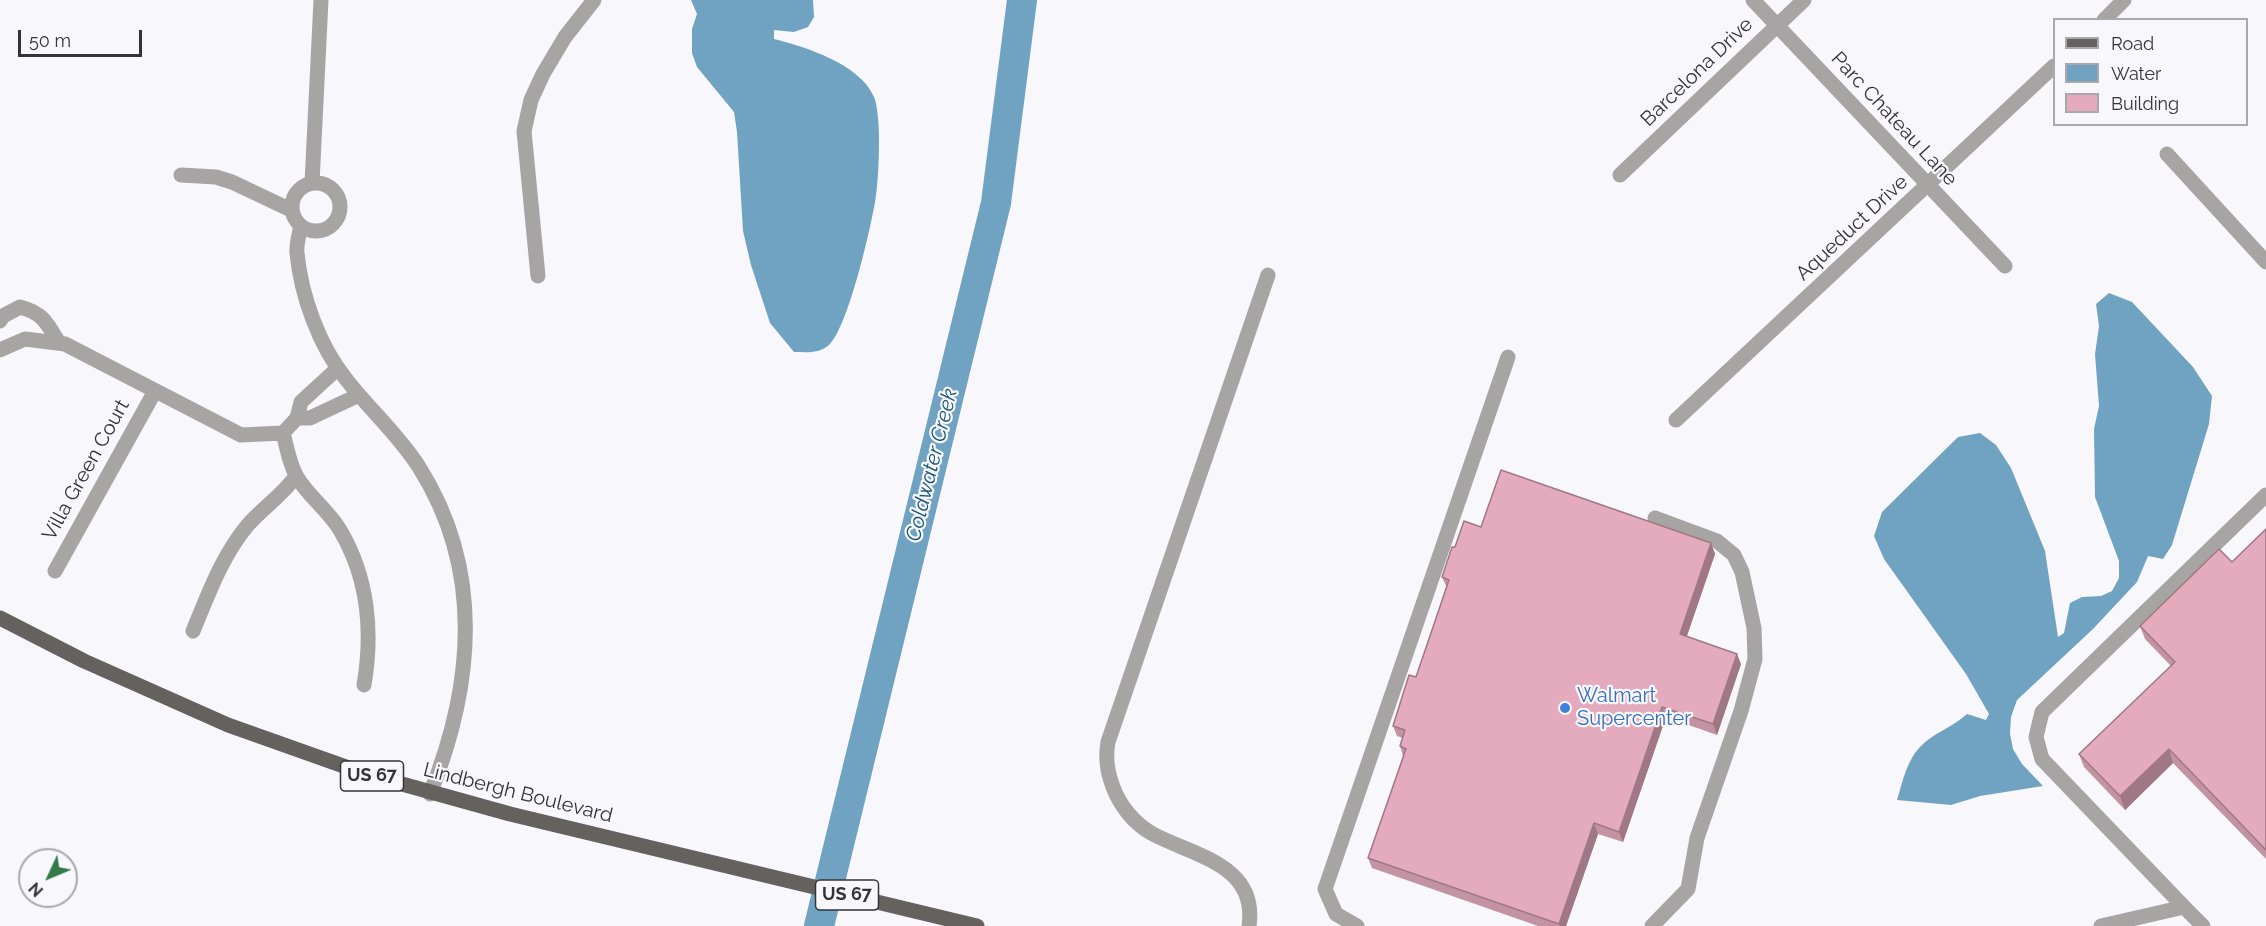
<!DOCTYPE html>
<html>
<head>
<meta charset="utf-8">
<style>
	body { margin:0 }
	#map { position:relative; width:2266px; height:926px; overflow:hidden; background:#f7f7fc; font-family:Raleway,sans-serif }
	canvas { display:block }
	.legend { position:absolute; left:2053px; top:18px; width:195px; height:108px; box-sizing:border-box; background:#f7f7fc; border:2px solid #a9a9ad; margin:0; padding:8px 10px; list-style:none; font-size:18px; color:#343436 }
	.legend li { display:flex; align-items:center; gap:12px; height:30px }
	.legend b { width:30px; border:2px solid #a9a9ad }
	.north { position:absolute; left:18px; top:848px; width:60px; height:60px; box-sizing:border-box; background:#f7f7fc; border:2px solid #a9a9ad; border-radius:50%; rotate:226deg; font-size:16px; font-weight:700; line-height:24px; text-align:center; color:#343436 }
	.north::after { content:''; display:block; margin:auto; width:21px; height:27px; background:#337b48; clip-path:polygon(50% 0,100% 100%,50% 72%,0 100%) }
	.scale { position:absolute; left:18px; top:30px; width:124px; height:27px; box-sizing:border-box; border:3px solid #343436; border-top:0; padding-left:8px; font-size:18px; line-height:21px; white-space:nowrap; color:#343436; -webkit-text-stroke:4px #f7f7fc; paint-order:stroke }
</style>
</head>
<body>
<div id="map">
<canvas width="2266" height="926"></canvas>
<ul class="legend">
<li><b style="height:8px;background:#64615f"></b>Road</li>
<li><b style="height:16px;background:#70a3c2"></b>Water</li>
<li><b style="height:16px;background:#e4abbe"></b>Building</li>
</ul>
<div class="north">N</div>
<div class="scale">50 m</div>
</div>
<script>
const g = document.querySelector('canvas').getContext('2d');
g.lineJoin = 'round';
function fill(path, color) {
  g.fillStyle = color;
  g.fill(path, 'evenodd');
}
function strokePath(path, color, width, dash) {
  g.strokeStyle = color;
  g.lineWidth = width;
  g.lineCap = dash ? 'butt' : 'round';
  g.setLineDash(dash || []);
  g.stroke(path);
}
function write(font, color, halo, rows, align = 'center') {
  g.font = font + ' Raleway,sans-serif';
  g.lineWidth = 4.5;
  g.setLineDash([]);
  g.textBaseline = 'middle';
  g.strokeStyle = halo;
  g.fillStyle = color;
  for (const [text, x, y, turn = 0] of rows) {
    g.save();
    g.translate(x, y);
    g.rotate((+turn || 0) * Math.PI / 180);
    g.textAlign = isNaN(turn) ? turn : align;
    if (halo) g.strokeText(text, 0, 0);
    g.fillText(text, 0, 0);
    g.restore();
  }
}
fill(new Path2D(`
	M691,0H813L814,17L808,27L794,32L774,30V39C806,47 860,64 874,97C882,116 879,181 875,202C870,231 848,327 829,345C819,354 806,352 794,352L770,323L751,265L743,231L737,132L734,112L697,67L692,53V29L697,14Z
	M2109,293L2132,302L2193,367L2212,396L2209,424L2172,545L2163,559L2148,556L2137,582L2093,629L2017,700L2011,717L2010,734L2013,749L2022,764L2043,786L1980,796L1951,805L1897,800C1902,783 1907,760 1920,747C1933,733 1953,727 1967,714L1986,720L1989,714L1966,674L1884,559L1874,536L1882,512L1958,437L1980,433L1996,445L2011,468L2034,524L2045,551L2058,637L2064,633L2070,603L2082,597L2101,596L2112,591L2119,578V561L2095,497L2094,429L2099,406L2095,354L2099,326L2096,304Z`), '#70a3c2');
strokePath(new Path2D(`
	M819,926L996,203L1022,0`), '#70a3c2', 30);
strokePath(new Path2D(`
	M1753,0L2005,266
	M2104,20L2124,0
	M2167,154L2266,262
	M181,175L216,177L232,182L291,210
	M1620,175L1804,0
	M292 207a24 24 0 1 1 48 0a24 24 0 1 1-48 0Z
	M312,183L321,0
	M301,226C299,235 296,245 297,253C301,295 319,346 346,379C369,409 398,434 419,467C484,570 474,684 430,794
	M538,276L524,131L531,100L543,74L565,37L594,0
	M0,321L3,316L20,307C43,313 47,323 59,343
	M0,350L25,339L65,344L241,435L283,433L297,418L301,402L338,368
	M297,418H310L359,395
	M1676,420L2054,66
	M283,433C287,447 289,464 297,477C308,496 328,510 340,530C368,577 373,632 364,685
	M55,571L155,391
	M193,631C208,595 222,556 247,526C262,508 282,496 296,476
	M2184,907L2042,759L2036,737L2042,712L2266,495
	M1249,926C1258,864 1193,856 1151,833C1134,823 1120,806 1113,787C1107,772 1105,759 1108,742L1268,275
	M1357,926L1336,914L1325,889L1508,357
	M1652,926L1688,889L1697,838L1741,711L1755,659L1754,628L1742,572L1734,555L1717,541L1655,518
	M2101,926L2184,907L2203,926`), '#a6a5a4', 15);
strokePath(new Path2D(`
	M0,618L84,661L228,725L366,774L510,814L977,926`), '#64615f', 15);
fill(new Path2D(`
	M1481,527L1711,543L1715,554L1687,636L1741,664L1717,735L1666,717L1623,842L1598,834L1566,926H1538L1372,868L1368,858L1403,756L1400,746L1403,738L1397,736L1393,726L1416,677L1447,588L1442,577L1455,547Z
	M2266,529V859L2173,763L2125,810L2084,767L2079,754L2171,666L2145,639L2140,626L2232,562Z`), '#c493a3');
fill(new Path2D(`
	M1711,543L1715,554L1684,644L1680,634Z
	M1737,654L1741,664L1717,735L1713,724Z
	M1662,707L1666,717L1623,842L1619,832Z
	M2169,749L2173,763L2125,810L2120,796Z
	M1594,823L1598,834L1566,926H1560L1559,924Z`), '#a07885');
const building = new Path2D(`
	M1501,470L1711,543L1680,634L1737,654L1713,724L1662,707L1619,832L1594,823L1559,924L1368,858L1406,749L1400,746L1405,730L1393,726L1409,675L1416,677L1449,580L1442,577L1452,547H1455L1464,521L1481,527Z
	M2266,529V850L2169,749L2120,796L2079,754L2175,662L2140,626L2219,549L2232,562Z`);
fill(building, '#e4abbe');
strokePath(building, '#a07885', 1.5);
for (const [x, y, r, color] of [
	[1565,708,6,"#3f7fe0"]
]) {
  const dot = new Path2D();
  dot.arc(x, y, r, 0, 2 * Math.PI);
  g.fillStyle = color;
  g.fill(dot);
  strokePath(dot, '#f7f7fc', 2);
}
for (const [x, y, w] of [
	[372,776,63],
	[847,895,63]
]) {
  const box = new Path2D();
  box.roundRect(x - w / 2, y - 15, w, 30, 4.5);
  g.fillStyle = '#f7f7fc';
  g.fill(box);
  strokePath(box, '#343436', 1.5);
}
write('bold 18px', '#343436', null, [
	["US 67",372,776],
	["US 67",847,895]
]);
write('20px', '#343436', '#f7f7fc', [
	["Barcelona Drive",1697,72,-44],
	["Parc Chateau Lane",1894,119,47],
	["Aqueduct Drive",1852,228,-43],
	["Villa Green Court",86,470,-61],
	["Lindbergh Boulevard",518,793,14]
]);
write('20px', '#366cbe', '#f7f7fc', [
	["Walmart",1577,696],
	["Supercenter",1577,719]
], 'left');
write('italic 21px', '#155474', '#f7f7fc', [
	["Coldwater Creek",932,465,-76]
]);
</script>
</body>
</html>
